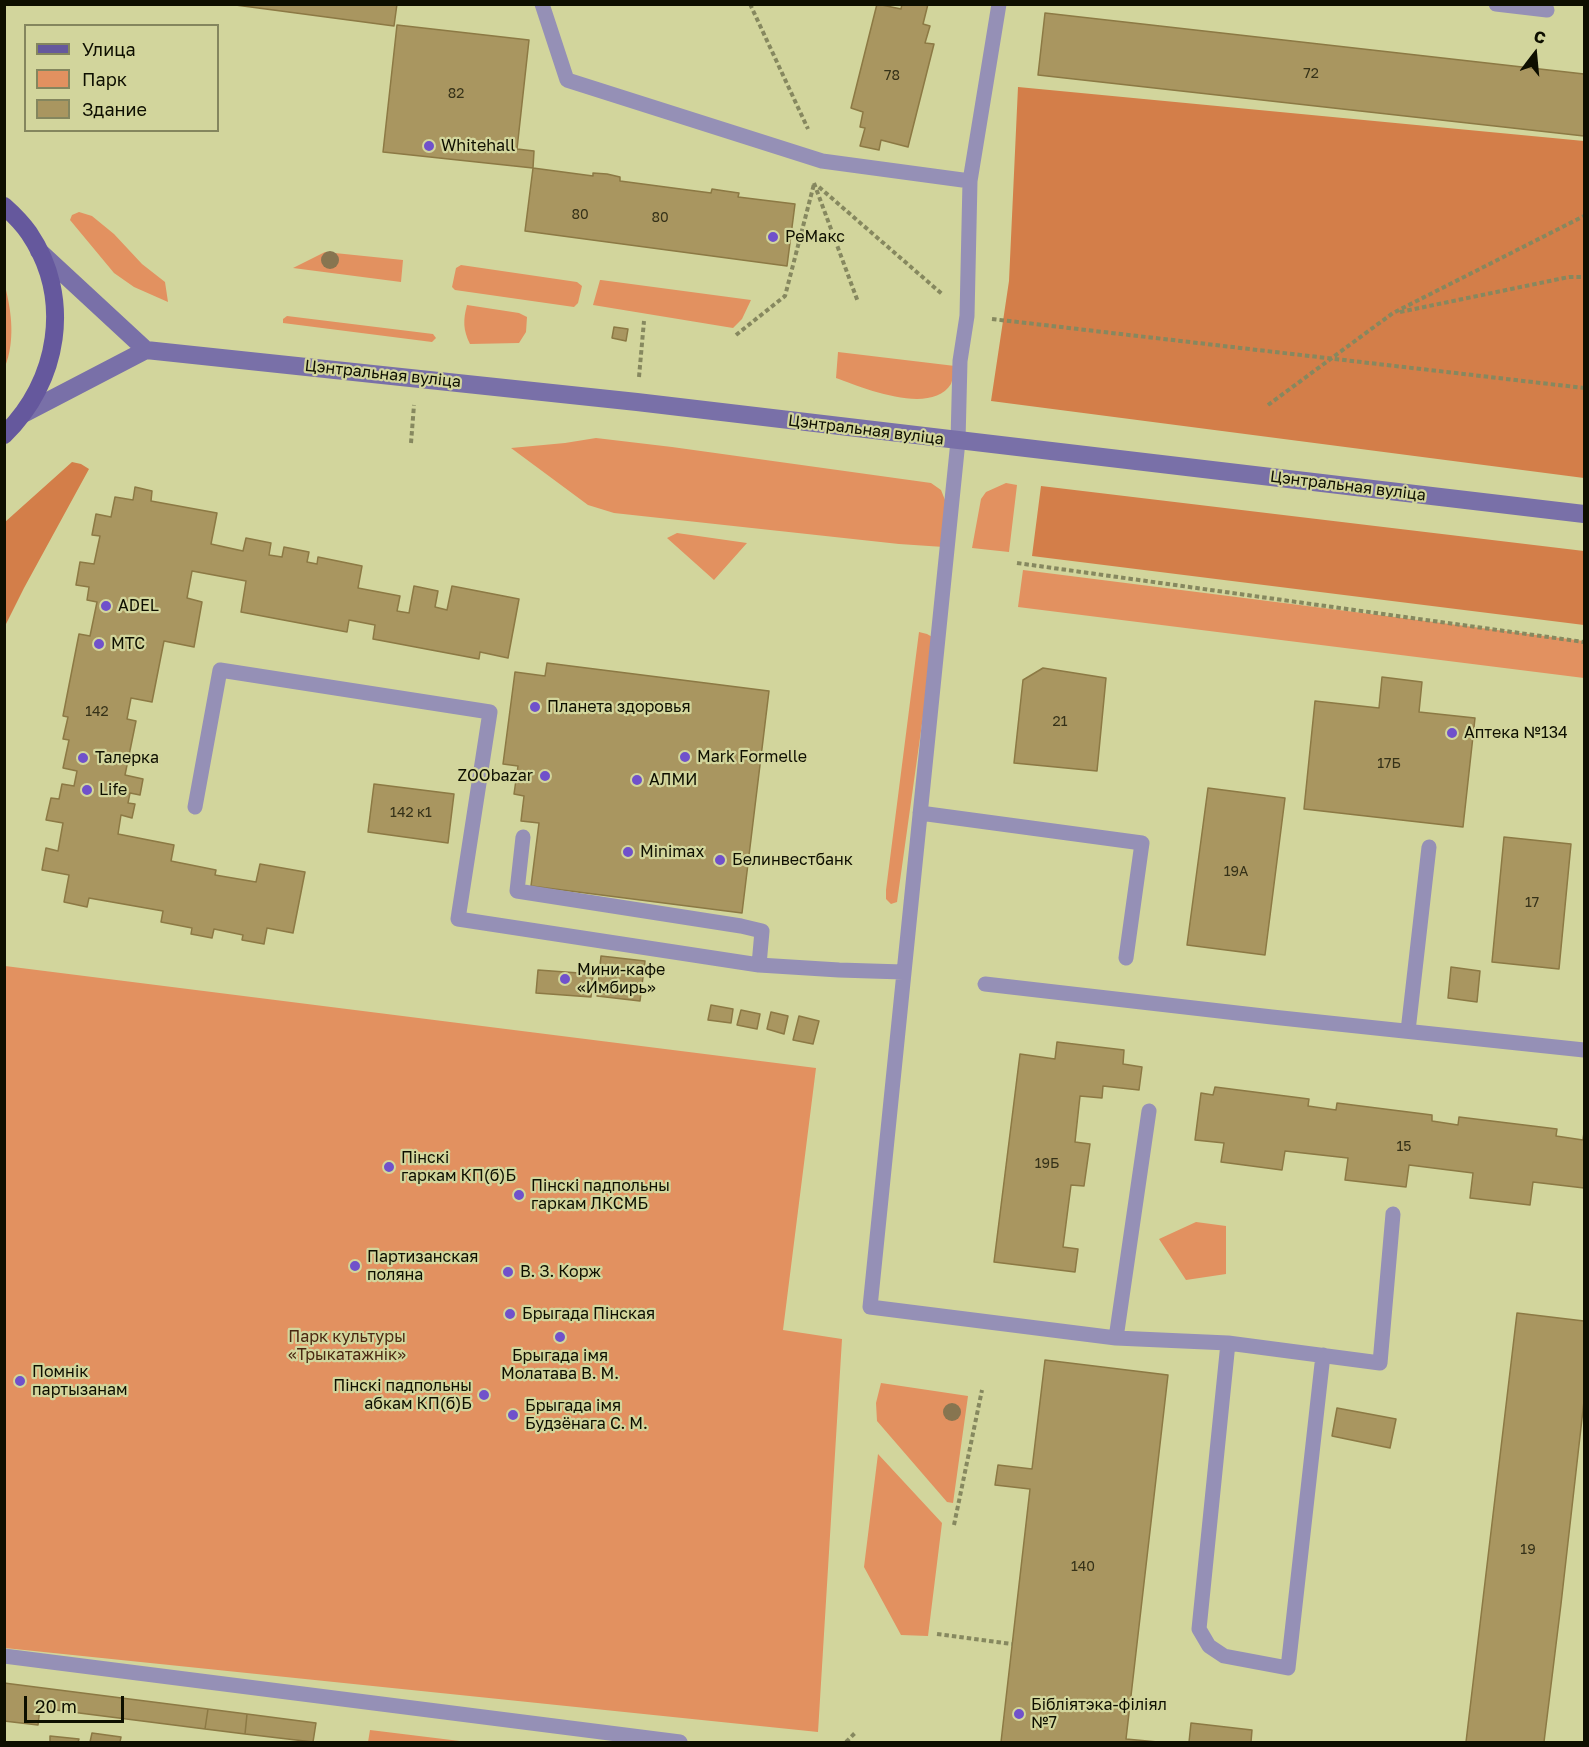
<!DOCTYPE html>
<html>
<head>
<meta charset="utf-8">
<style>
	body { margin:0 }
	#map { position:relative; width:1589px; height:1747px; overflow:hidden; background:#d2d59c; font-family:"Golos Text",sans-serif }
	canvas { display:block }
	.frame { position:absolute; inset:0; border:6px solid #0e0f00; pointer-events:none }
	.legend { position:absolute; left:24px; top:24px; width:195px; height:108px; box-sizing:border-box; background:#d2d59c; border:2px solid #84865e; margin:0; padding:8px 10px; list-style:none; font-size:18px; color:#0e0f00 }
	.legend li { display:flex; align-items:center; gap:12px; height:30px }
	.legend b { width:30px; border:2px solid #84865e }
	.north { position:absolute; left:1505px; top:24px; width:60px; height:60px; -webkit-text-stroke:4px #d2d59c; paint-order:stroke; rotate:16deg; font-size:16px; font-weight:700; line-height:24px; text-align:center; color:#0e0f00 }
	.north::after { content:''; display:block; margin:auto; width:21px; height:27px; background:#0e0f00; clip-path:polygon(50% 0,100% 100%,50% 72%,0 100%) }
	.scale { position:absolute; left:24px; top:1696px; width:100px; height:27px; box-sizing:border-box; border:3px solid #0e0f00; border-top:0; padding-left:8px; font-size:18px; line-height:21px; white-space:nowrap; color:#0e0f00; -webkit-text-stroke:4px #d2d59c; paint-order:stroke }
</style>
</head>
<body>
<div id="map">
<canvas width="1589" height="1747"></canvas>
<div class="frame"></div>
<ul class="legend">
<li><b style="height:8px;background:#65589d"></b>Улица</li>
<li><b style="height:16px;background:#e29160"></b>Парк</li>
<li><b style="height:16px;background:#a99660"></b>Здание</li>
</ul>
<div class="north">С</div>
<div class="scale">20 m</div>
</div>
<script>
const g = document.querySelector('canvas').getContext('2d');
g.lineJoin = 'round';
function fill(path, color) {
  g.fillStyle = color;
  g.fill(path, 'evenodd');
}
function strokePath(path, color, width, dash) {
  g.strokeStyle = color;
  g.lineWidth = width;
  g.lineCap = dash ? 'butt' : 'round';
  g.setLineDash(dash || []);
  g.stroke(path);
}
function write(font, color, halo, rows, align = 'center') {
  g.font = font + ' "Golos Text",sans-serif';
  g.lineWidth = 4.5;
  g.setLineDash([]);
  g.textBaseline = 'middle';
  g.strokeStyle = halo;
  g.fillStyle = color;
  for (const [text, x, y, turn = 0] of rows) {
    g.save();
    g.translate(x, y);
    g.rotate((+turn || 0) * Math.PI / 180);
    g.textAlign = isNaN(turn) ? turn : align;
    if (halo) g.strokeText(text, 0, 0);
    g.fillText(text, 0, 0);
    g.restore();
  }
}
fill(new Path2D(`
	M79,212L92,216L114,234L142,264L165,282L168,302L134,287L114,273L70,220L72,215Z
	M325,252L403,260L401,282L293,268Z
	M461,265L577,282L582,286L578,303L574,307L455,290L452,287L456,268Z
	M600,280H601L751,300L742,319L733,328L593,305Z
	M5,286C12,313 15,341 5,367Z
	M467,305L519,313L527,317L526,332L519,343L470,344C463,330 463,320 467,305Z
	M287,316L433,334L436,338L432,342L283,323V319Z
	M838,352L955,366C954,371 953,379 951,384C931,416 863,388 836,378Z
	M596,438L672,447L931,483L941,490L947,505L944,547L899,544L614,513L588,505L511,448L565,443Z
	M1006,483L1017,485L1009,552L972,548L981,499L986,492Z
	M677,533L747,543L714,580L667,538Z
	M1023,570L1584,641V678L1018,607Z
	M919,632L927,634L934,638L897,902L891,904L886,899V890Z
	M5,966L816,1068L783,1330L842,1339L818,1732L5,1648Z
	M1196,1222L1226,1226V1274L1186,1280L1159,1239Z
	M881,1383L968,1396L953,1503L947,1502L877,1421L876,1403Z
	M878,1454L942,1523L928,1636L901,1635L864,1567Z
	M370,1730L468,1742H368Z`), '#e29160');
fill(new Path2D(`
	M1018,87L1584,141V478L991,401L1009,281Z
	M72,462L81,464L89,469L24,588L5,626V522Z
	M1041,486L1584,551V625L1032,556Z`), '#d37e49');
const building = new Path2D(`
	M228,4H397L394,26Z
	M877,4L901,9L902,4H928L923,24L930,26L925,43L934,44L908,147L881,140L879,150L860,146L865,128L860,127L863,112L851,108Z
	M1045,13L1584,74V136L1038,75Z
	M397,25L529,40L517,149L534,151L533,168L383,152Z
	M533,168L593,176V173L607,174L620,177V181L711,193L712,189L725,191L739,193L738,197L795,204L787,266L525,231Z
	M614,327L628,329L626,341L612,338Z
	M135,487L152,491L151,501L217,513L211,544L243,551L246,538L271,543L269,555L282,557L284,547L309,552L307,562L317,564L318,557L362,566L358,588L400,596L397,611L409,613L414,586L438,591L435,607L447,610L452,586L519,599L508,658L480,652L479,659L373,639L375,625L349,620L347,632L241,612L246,581L192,571L187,598L202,602L194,647L164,641L152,702L131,698L127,719L136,721L125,775L143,779L140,795L130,793L128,803L135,804L132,818L121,815L118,834L174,845L171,861L216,870L215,875L256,882L260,864L305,872L293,933L267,928L264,944L242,940L243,935L214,929L212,938L191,934L192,928L161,922L163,911L89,898L87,907L64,902L69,875L42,870L46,848L58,851L63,823L46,820L51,798L59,799L62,784L74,786L77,771L63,768L69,740L63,739L68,717L63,716L79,634L90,636L97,602L87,600L89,587L76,585L80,562L94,564L100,536L92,535L96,514L111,517L115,497L133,500Z
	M547,663L769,691L742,913L531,886L539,823L521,821L524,796L514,794L518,766L503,764L515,672L545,676Z
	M1043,668L1106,678L1097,771L1014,763L1023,680Z
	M1382,677L1422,682L1419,712L1475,718L1463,827L1304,809L1315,701L1379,708Z
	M374,784L454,794L448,843L368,832Z
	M1208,788L1285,798L1265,955L1187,945Z
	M1504,837L1571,844L1559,969L1492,962Z
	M601,956L645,961L640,1001L597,996Z
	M1451,967L1480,971L1477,1002L1448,998Z
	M538,970L593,974L591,997L536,993Z
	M711,1005L733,1009L731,1023L708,1020Z
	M741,1010L760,1014L757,1029L737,1025Z
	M771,1012L788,1016L784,1034L767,1029Z
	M799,1016L819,1021L813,1044L793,1040Z
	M1057,1042L1124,1050L1123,1064L1142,1067L1139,1090L1103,1086L1102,1098L1080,1096L1075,1142L1090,1144L1084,1186L1071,1185L1063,1247L1078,1249L1075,1272L994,1262L1020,1054L1055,1059Z
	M1215,1087L1309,1099L1308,1106L1336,1110L1337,1103L1432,1115V1121L1458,1125L1459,1117L1557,1129L1556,1136L1583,1140L1584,1132V1188L1533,1182L1530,1205L1470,1198L1473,1173L1409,1165L1406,1187L1345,1180L1348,1158L1285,1151L1282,1170L1221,1162L1224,1143L1195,1140L1201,1093L1213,1095Z
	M1517,1313L1584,1321V1401L1561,1604L1544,1742H1466Z
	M1045,1360L1168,1375L1126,1739L1158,1742H1001L1030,1489L995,1485L998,1465L1032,1469Z
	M1337,1408L1396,1419L1390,1448L1332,1436Z
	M4,1683L208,1709L205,1729L40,1708L38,1725L4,1721Z
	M208,1709L247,1714L245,1734L205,1729Z
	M247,1714L316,1723L313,1742L245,1734Z
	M1191,1723L1252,1730L1251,1742H1189Z
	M92,1733L121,1737L120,1742H90Z
	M50,1736L79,1739L78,1742H50Z`);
fill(building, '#a99660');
strokePath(building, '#8c7944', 1.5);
strokePath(new Path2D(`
	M750,4L808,129
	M814,183L858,302
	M819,187L942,294
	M1400,312L1569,277H1584
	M992,319L1584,388
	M736,335L785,296L814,184
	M639,377L644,321
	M1268,405L1393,313L1584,216
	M411,443L414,405
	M1017,563L1584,642
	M954,1525L982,1390
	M937,1634L1012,1644
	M846,1742L855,1733`), '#86885f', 4, [4.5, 3]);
strokePath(new Path2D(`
	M542,4L567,80L822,161L970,181L967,316L960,361L958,441L870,1307L1116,1338L1228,1343L1380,1363L1393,1214
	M1496,4L1547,10
	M970,181L999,4
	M195,807L220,670L490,712L458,919L759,965L839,970L903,972
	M920,813L1142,843L1126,958
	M523,837L517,891L741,926L762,931L759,965
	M985,984L1272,1017L1584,1050
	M1408,1031L1429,847
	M1116,1338L1149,1111
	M1228,1343L1199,1629L1209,1646L1224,1656L1288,1668L1323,1355
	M4,1656L680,1742`), '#9590b6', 15);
strokePath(new Path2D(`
	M39,251L146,350
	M25,413L146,350L637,402L1584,514`), '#7970a8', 18);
strokePath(new Path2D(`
	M4,206C13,214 22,223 29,233C73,298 59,382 4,435`), '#65589d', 18);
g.fillStyle = '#877550';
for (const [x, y] of [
	[330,260],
	[952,1412]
]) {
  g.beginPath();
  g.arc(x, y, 9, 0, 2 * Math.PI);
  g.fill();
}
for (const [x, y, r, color] of [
	[429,146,6,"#7051cb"],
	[773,237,6,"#7051cb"],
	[106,606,6,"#7051cb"],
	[99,644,6,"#7051cb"],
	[535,707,6,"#7051cb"],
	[1452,733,6,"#7051cb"],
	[685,757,6,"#7051cb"],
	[83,758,6,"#7051cb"],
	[545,776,6,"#7051cb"],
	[637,780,6,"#7051cb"],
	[87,790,6,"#7051cb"],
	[628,852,6,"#7051cb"],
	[720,860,6,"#7051cb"],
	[565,979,6,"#7051cb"],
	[389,1167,6,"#7051cb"],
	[519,1195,6,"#7051cb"],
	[355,1266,6,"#7051cb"],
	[508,1272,6,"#7051cb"],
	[510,1314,6,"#7051cb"],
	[560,1337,6,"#7051cb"],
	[20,1381,6,"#7051cb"],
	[484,1395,6,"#7051cb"],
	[513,1415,6,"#7051cb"],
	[1019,1714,6,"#7051cb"]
]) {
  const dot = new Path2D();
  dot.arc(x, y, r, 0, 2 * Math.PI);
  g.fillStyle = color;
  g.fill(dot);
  strokePath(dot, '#d2d59c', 2);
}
write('14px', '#353118', null, [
	["72",1311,74],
	["78",892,76],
	["82",456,94],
	["80",580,215],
	["80",660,218],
	["142",97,712],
	["21",1060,722],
	["17Б",1389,764],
	["142 к1",411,813],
	["19А",1236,872],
	["17",1532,903],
	["15",1404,1147],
	["19Б",1047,1164],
	["19",1528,1550],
	["140",1083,1567]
]);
write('16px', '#0e0f00', '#d2d59c', [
	["Whitehall",441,146],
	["РеМакс",785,237],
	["ADEL",118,606],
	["МТС",111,644],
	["Планета здоровья",547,707],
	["Аптека №134",1464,733],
	["Mark Formelle",697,757],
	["Талерка",95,758],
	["ZOObazar",533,776,"right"],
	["АЛМИ",649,780],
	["Life",99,790],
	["Minimax",640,852],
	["Белинвестбанк",732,860],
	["Мини-кафе",577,970],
	["«Имбирь»",577,988],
	["Пінскі",401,1158],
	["гаркам КП(б)Б",401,1176],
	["Пінскі падпольны",531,1186],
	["гаркам ЛКСМБ",531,1204],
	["Партизанская",367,1257],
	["поляна",367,1275],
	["В. З. Корж",520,1272],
	["Брыгада Пінская",522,1314],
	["Брыгада імя",560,1356,"center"],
	["Молатава В. М.",560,1374,"center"],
	["Помнік",32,1372],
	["партызанам",32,1390],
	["Пінскі падпольны",472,1386,"right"],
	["абкам КП(б)Б",472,1404,"right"],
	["Брыгада імя",525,1406],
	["Будзёнага С. М.",525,1424],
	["Бібліятэка-філіял",1031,1705],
	["№7",1031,1723]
], 'left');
write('16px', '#0e0f00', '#d2d59c', [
	["Цэнтральная вуліца",383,374,6],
	["Цэнтральная вуліца",866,430,7],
	["Цэнтральная вуліца",1348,486,7]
]);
write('16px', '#4a2711', '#d2d59c', [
	["Парк культуры",347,1337],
	["«Трыкатажнік»",347,1355]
]);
</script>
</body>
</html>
